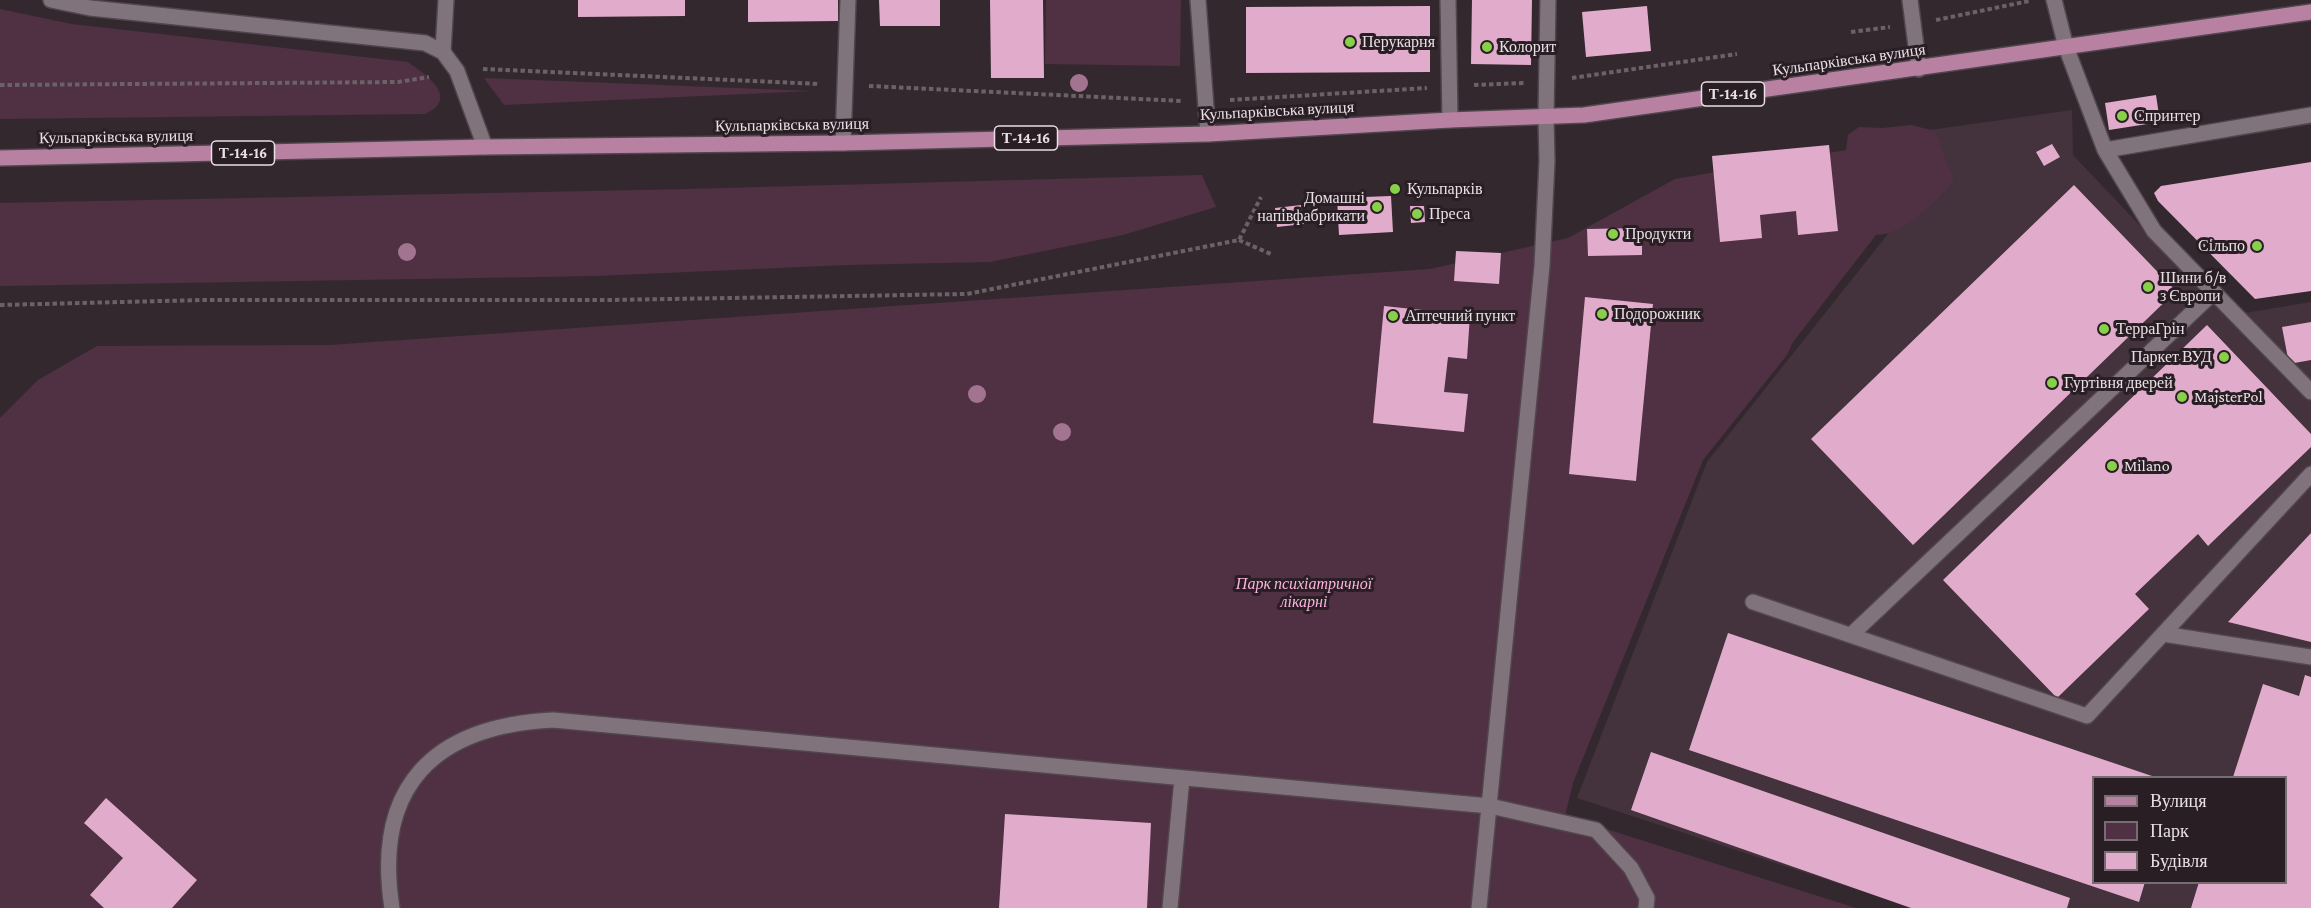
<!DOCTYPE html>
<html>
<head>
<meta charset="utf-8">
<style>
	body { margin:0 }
	#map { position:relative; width:2311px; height:908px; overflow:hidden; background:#34282f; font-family:"Crimson Pro",serif }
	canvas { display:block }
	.legend { position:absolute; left:2092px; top:776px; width:195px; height:108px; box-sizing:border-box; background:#2a1e25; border:2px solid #766c72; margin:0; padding:8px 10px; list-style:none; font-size:18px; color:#e8e0e5 }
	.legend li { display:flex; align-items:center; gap:12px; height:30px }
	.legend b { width:30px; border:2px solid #766c72 }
</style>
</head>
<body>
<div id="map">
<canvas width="2311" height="908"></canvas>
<ul class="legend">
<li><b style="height:8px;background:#b881a2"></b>Вулиця</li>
<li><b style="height:16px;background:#4f3143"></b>Парк</li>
<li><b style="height:16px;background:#e1accb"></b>Будівля</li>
</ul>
</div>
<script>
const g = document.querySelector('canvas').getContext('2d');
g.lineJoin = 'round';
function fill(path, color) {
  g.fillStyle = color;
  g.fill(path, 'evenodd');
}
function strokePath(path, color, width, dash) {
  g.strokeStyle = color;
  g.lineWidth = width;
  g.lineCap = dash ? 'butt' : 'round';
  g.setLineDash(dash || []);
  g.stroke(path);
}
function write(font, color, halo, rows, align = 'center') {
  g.font = font + ' "Crimson Pro",serif';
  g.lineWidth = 6;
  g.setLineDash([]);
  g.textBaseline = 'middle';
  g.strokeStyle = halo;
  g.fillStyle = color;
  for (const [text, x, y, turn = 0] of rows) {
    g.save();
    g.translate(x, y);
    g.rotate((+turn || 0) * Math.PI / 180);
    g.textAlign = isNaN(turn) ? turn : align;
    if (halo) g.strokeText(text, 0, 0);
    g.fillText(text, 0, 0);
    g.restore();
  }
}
fill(new Path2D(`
	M2072,110L2073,155L2226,316L2311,302V908H1913L1577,798L1707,462L1918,196L1908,133ZM2094,778H2286V882H2094Z`), '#44323c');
fill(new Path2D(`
	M1046,0H1181L1180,66L1045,64Z
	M0,9L72,24L408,62C425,74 461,98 425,114L0,119Z
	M484,78L812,91L504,105Z
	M1911,125L1935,131L1954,181C1936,201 1905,235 1876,235L1793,342L1787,355L1703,460L1573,783L1565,816L1856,908H0V418L38,380L97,346L330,345L1430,269L1568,238L1675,179L1846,150L1848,135L1859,127L1882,128Z
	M1202,175L1216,207L1123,235L990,262L847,265L596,276L0,286V203L688,189Z`), '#4f3143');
fill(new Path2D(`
	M578,0H685V16L578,17Z
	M748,0H838V21L748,22Z
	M879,0H940V26H880Z
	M990,0H1043L1044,78H991Z
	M1472,0H1532L1531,65L1471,64Z
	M1430,6V72L1246,73V7Z
	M1647,6L1651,51L1586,57L1582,12Z
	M2156,95L2160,122L2109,130L2105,103Z
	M2052,144L2060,157L2044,166L2036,152Z
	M1829,145L1838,231L1798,235L1796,211L1760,215L1762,238L1720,242L1712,156Z
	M2311,162V291L2255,299L2158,201L2154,193L2161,186Z
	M2074,185L2176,291L1913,545L1811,439Z
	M1391,196L1393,232L1339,235L1337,198Z
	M1301,205L1304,224L1277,227L1275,208Z
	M1410,206H1424L1425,222L1411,223Z
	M1642,228V255L1588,256L1587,229Z
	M1456,251L1501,253L1499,284L1454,281Z
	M1585,297L1653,304L1636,481L1569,474Z
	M1384,306L1470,315L1467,359L1448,357L1444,392L1468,394L1464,432L1373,423Z
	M2311,322V360L2289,364L2282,327Z
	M2207,325L2311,434V447L2208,546L2198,534L2135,594L2149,609L2057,698L1943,580Z
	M2311,533V642L2228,622Z
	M1728,633L2155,777L2094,778V882H2145L2139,902L1689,750Z
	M2305,675L2311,677V908H2191L2199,882H2286V777H2233L2263,684L2299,696Z
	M1651,752L2070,898L2067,908H1911L1631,810Z
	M106,798L197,880L172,908H104L90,895L123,858L84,823Z
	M1005,814L1151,823L1147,908H999Z`), '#e1accb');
const service = new Path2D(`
	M1910,0L1919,69
	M2054,0L2066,47L2105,150L2154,231L2311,392
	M2105,150L2311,115
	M1753,602L2087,716L2311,474
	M2163,634L2311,657
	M1851,635L2214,292
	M392,908C373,786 434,726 553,720L1490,806L1596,830L1631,868L1647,898L1646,908
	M1170,908L1182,778
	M1479,908L1542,266L1547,161L1546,117`);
const minor = new Path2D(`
	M1198,0L1208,134
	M1448,0L1450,120
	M443,52L446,0
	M1546,117L1548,0
	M843,143L848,0`);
const tertiary = new Path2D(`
	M51,0L90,8L425,43L443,52L457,71L485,147`);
const primary = new Path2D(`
	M0,158L485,147L843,143L1208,134L1450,120L1584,115L2311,12`);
strokePath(service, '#50464d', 18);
strokePath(minor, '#50464d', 18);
strokePath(tertiary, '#50464d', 18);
strokePath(primary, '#50464d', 18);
strokePath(new Path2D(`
	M1936,20L2029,1
	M1851,32L1890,27
	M483,69L820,84
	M1572,78L1737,54
	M0,85L398,82L429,77
	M1474,85L1524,83
	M869,86L1182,101
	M1230,100L1427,88
	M1239,240L1273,255
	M0,305L203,300H609L967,294L1239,240L1261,197`), '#6b6167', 4, [4.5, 3]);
strokePath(service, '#81737b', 15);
strokePath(minor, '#81737b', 15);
strokePath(tertiary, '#81737b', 15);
strokePath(primary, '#b881a2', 15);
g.fillStyle = '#a3748f';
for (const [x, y] of [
	[1079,83],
	[407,252],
	[977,394],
	[1062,432]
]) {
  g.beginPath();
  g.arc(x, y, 9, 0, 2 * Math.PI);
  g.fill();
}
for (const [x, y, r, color] of [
	[1350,42,6,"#88cf4a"],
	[1487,47,6,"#88cf4a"],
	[2122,116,6,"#88cf4a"],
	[1395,189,6,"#88cf4a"],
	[1377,207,6,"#88cf4a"],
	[1417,214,6,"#88cf4a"],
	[1613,234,6,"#88cf4a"],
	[2257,246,6,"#88cf4a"],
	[2148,287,6,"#88cf4a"],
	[1602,314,6,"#88cf4a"],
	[1393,316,6,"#88cf4a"],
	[2104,329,6,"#88cf4a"],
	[2224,357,6,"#88cf4a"],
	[2052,383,6,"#88cf4a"],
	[2182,397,6,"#88cf4a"],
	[2112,466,6,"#88cf4a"]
]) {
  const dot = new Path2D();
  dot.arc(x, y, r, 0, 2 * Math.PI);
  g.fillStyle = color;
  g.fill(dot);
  strokePath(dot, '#2a1e25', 2);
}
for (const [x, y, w] of [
	[1733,94,63],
	[1026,138,63],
	[243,153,63]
]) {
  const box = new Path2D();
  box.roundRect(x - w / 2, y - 12, w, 24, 4.5);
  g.fillStyle = '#2a1e25';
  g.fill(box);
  strokePath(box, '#e8e0e5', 1.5);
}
write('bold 15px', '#e8e0e5', null, [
	["Т-14-16",1733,94],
	["Т-14-16",1026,138],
	["Т-14-16",243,153]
]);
write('16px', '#e8e0e5', '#2a1e25', [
	["Перукарня",1362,42],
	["Колорит",1499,47],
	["Спринтер",2134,116],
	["Кульпарків",1407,189],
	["Домашні",1365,198,"right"],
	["напівфабрикати",1365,216,"right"],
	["Преса",1429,214],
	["Продукти",1625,234],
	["Сільпо",2245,246,"right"],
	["Шини б/в",2160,278],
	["з Європи",2160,296],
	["Подорожник",1614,314],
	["Аптечний пункт",1405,316],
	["ТерраГрін",2116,329],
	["Паркет ВУД",2212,357,"right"],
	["Гуртівня дверей",2064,383],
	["MajsterPol",2194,397],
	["Milano",2124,466]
], 'left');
write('16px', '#e8e0e5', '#2a1e25', [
	["Кульпарківська вулиця",1849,60,-8],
	["Кульпарківська вулиця",1277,111,-3],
	["Кульпарківська вулиця",792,125,-1],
	["Кульпарківська вулиця",116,137,-1]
]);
write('italic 16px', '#fdb2de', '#2a1e25', [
	["Парк психіатричної",1304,584],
	["лікарні",1304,602]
]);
</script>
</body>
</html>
